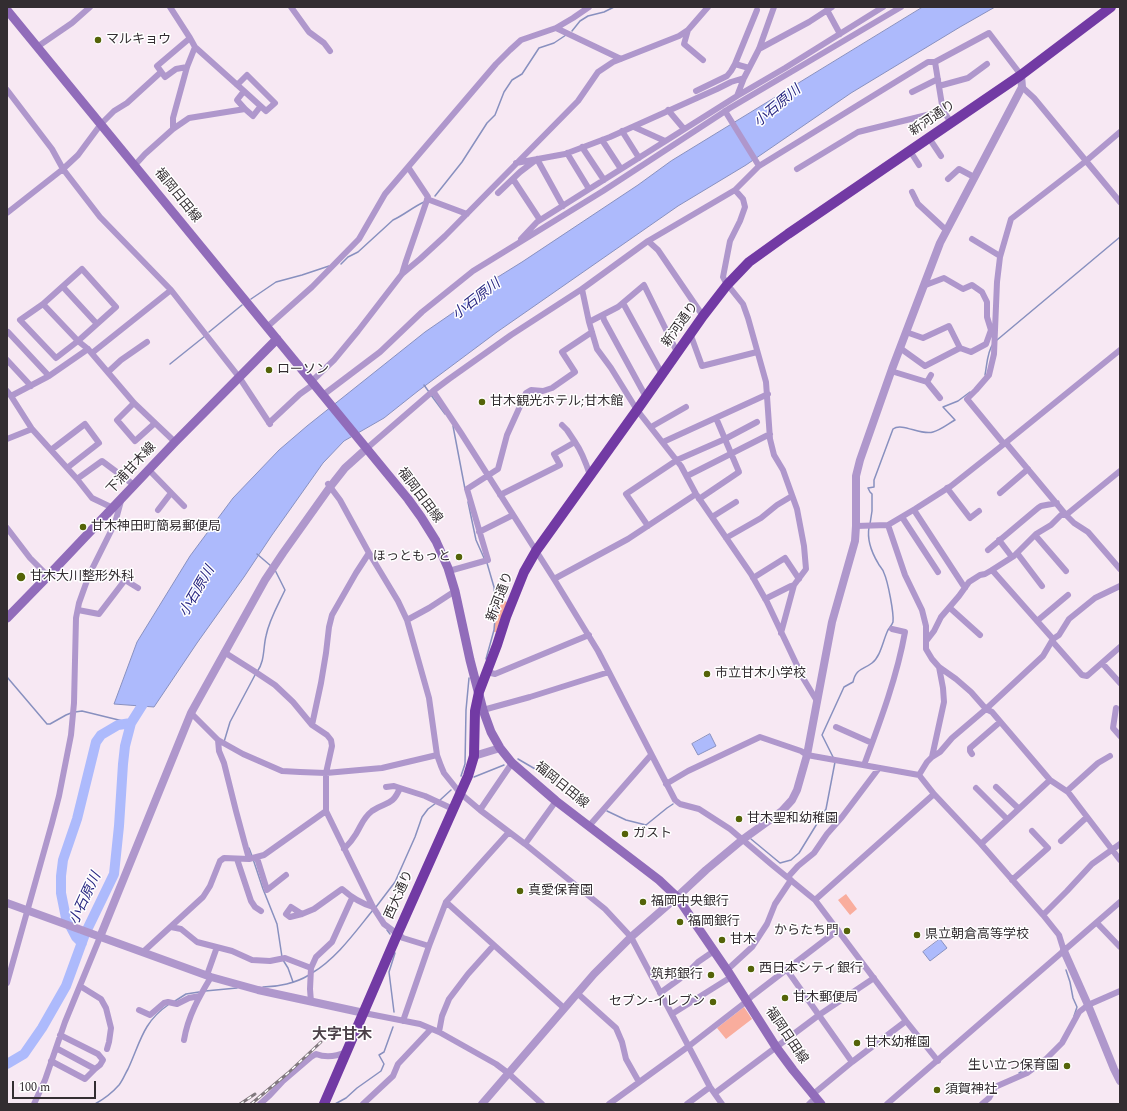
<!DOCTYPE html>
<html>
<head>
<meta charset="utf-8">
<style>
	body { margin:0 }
	#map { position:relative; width:1127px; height:1111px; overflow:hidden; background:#f7e8f3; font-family:Spectral,serif }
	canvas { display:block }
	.frame { position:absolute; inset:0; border:8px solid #332d31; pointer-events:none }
	.scale { position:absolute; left:12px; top:1081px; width:84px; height:18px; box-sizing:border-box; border:2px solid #332d31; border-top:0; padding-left:5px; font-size:12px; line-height:14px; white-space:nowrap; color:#332d31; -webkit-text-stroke:3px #fff; paint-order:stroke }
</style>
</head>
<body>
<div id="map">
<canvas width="1127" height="1111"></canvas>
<div class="frame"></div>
<div class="scale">100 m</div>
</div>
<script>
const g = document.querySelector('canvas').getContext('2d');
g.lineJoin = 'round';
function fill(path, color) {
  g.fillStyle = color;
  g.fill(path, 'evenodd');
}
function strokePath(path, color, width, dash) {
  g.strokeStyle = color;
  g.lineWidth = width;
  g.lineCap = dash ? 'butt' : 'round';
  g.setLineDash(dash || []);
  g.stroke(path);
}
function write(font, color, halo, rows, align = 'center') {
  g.font = font + ' Spectral,"Noto Sans JP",serif';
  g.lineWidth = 3;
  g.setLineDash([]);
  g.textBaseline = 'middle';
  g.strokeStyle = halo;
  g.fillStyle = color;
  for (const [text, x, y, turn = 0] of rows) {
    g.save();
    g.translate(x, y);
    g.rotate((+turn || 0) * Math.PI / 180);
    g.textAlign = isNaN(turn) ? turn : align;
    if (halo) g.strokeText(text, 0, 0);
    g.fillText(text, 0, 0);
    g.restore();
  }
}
fill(new Path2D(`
	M497,598L507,602L496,632H494Z
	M846,894L857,909L850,915L838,900Z
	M744,1007L752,1019L726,1039L717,1028Z`), '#f9ad9d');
const water = new Path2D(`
	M923,7H995L960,27L851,93L746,165L678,206L497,332L418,391L384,418L344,441L323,463L272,535L244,577L197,643L154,707L114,704L137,642L190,556L233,498L279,450L307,426L425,332L454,312L485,285L522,262L638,185L671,161Z
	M710,734L716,746L698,755L692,744Z
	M940,939L947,948L930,961L923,952Z`);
fill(water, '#adbafc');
strokePath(water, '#8890bf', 1);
strokePath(new Path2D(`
	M572,31L580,21L588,16L604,12L614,7
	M435,196L462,162L487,123L495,115L504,92L512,80L522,74L539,48L554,43L566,35
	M341,264L348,257L358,252L393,220C404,215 413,207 424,202
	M251,299L276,282L302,275L329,266
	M209,332L242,305
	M997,340L1120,237
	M170,364L205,336
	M985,375C987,365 987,352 993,344
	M424,385L429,392
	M431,395L445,414
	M453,426L465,489
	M468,502L476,540L484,558
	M870,524L872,511V494L870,492L868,488L874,487V480L893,429C902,422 921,436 933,432C941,430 948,424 955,420L943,407L958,401L970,392
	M257,554L271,566
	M486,659L494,630L496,607L494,587L487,563
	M257,672C265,661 263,648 266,636C269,620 278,605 285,590L275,570
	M7,677L47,724H50L66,715L71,713
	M75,712L82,711L131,723
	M224,742L230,722L255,675
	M518,759L585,798
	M834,759L822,735L844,687L853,682C856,668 863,670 872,663C881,656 883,640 888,630C890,627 892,625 893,622C894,613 888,582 884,573C883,569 879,566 878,563C872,553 867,539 869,527
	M461,776L465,764L466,710L469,678
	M474,777L504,765
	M439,801L451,790
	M607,811L626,820L646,825L667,808L673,804
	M751,839L780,863L791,860L799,853L826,809L835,762
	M249,848L252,856
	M253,859L263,889L277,924L282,957
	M376,907L395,882L415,837L422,817L428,809L436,803
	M387,930L390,934
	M283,960L288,968L293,982
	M1066,970L1070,982L1073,998L1077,1007L1074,1016
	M312,973C337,958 355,932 373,910
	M263,987C278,987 296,983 309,975
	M205,991L237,988
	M175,1001L186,994L199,992
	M394,1012L389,972L395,953
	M1019,1073L1029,1068
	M95,1104C104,1099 112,1093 119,1085C123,1080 125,1074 128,1069C140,1043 143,1022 168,1005
	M335,1104L346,1098L357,1088L381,1071L384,1064L379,1055L384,1052L393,1027`), '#8890bf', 1.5);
strokePath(new Path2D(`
	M82,943L76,937L66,918L61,893V876L63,860L77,819L96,742L101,735L118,725L131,723
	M7,1064L24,1054L42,1028L66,986L85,934L114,874L119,826L123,764L125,746L131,723L148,696`), '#adbafc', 10);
strokePath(new Path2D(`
	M170,7L190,38
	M291,7L309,32L324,43L330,51
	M827,10L840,34
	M556,28L621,59
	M688,30L684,44L703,60
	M37,47L72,23L90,7
	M759,49L809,22L832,7
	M935,62L943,111L951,122
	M187,67L176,69L165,77L157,66L190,38L195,47
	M749,68L735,64L757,10
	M237,85L247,75L275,103L266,111L244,91
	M939,86L968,78L987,64
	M1022,87L1034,98L1120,202
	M7,90L52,149L63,169L100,217L171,290L239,377L270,424
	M696,91L727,76L731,71L735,64
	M912,92L938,79
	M737,96L744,78L759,49L774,7
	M245,109L253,116L260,107
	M668,110L684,129
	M725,111L759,166
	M634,127L665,141
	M622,131L639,158
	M929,138L941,156
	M602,140L621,169
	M582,147L604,180
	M910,151L919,165
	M567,153L589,189
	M516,163L565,154L610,137L717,89L731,82L744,78
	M135,165L145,154L173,129V118L187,67L195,47L244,91L237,100L245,109L189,118L173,129
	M797,169L858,132L943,111
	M513,179L540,220
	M948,179L959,169L974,177
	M912,192L918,204L946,230
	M498,193L520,172L537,159L563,206
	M427,199L467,214
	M7,213L63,169L78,155L101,124L114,111L127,103L161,72
	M521,239L537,222L737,96L785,68L883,7
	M972,239L1000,256
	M648,241L735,190
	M82,269L116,307L78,341L56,358L20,320L43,304Z
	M402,274L406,261L428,197L408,167
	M63,287L97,324
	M582,289L589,322
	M623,303L662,374
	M43,304L78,341L88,349L134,403L175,442
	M603,316L604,320L646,397
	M267,327L312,287L359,239L385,194L496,64L510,50L521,40L556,28L573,18L589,7
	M906,332L923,338L949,326L960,348
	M7,333L8,332L49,376
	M690,333L702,366L757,352
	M900,348L925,366L960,348L971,352L986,344L991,330L987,317V302L982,292L972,285L963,289L944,278L923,286
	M677,352L644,285L618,307L589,322L597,349L611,368L637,410L681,466L696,494L751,574L767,602L803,678L817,701
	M92,353L171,290
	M7,360L31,386
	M891,371L927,382L940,398
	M108,372L121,360L147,342
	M312,381L334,360L358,331L402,274L420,259L445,236L578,101L598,72L613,62L679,36L688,30L708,7
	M927,382L931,375
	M7,391L11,396L32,429L77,479L92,498L113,508
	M433,391L461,433L554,579L598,651L675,800L680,804L699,809L730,829L771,864L815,900L906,1021L938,1061
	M323,395L380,352L422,312L473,271L603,191L730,108L901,7
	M11,396L49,376L88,349
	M134,403L117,420L135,441L155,423
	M269,423L300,394L314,384
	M562,425L567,430L575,442
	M651,427L686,407
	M7,439L32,429
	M663,442L768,394
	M1006,443L1066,515L1074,523L1088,532L1120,569
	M1004,444L967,399L976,390L989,375L994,354L997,282L1000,257L1011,219L1086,161L1120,132
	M366,449L433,391L449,379L511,335L582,289L648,241L658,250L703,316
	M51,450L85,424L99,443L67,468
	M149,470L184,506
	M687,476L770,434
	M77,479L102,461L134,485
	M328,484L340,500L369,553L398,601L407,620L429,698L437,755L441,766L444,773L460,793L480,810L525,844L605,909L631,937L710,1087L722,1104
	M947,488L970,518L979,511
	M1000,493L1028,469
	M500,495L560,465L554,454L575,442C582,452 586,463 590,475
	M699,499L739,472L716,418
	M158,510L171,493
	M914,510L965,588
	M712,517L736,502
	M902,517L938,572
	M888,525L905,575L922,610L926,626V649L932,659L939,667L956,679L971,692L986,709L992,712L1050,780L1068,792L1120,860
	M648,526L626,494L677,460L725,439L757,422
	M856,526L888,525L915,509L951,486L1004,444L1120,350
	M7,528L30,558L48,576
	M479,532L513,515
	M1035,535L1066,571
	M726,538L761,518L777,505L792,496
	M999,540L1012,557
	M988,550L1038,508L1041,506L1057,503
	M1017,553L1042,586
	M449,571L488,560L467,489L498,469L507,435L526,393L531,390L543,391L552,388L575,372L562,352L592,332
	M753,578L785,558L799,579
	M554,579L628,539L696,494
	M765,599L791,586L794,585
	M950,608L980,635
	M78,610L99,614L125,580L138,588
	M407,620L429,608L455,591
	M1037,621L1068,595
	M781,633L794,585L806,569L804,546L797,509L783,470L774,455L770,439L766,382L748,318L743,304L731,289L727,285L723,277L730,241L740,221L745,207L743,199L735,190L759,166L928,62H935L989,33L1021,75
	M1053,639L1059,635L1069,619L1095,598L1120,586
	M927,640L934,631L941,617L959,596L969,582L980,575L985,574L992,570L1014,556L1036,534L1051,525L1061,515H1066L1120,471
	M1052,641L1082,675L1087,676L1120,647
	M224,652L254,671L275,685L293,702L312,725L327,735L331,740L332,746L326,773V811L373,907L384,924L403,938L429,946
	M1102,663L1120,683
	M487,672L495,674L589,635
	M1116,708L1113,728L1120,736
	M483,710L530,697L609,672
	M191,713L218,740L243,754L282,771L300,772L326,773L382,768L437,755
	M312,725L321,683L326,653L329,627L332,615L356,573L369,553
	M836,727L872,743
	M218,740L219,751L224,763L236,811L249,859
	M972,754L970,751V748L1000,722
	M932,757L940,752L952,738L986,709L1043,656L1053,639L992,570
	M864,765C880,722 897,677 905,632L892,629
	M919,775L927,762L932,757L944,702L943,688L939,667
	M666,784L688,771L760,737L801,751L807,755L919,775L934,794L981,844L1043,915L1059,935L1064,951
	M386,787L394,786L400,788L425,796L453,809
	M996,787L1019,809
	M976,788L1007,819
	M1067,791L1098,763L1110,756
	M480,810L512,763
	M589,826L651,755
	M1061,841L1087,817
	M525,844L556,801
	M981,844L1050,780
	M344,849C349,844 353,839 356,834C362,824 363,818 372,811C386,801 392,807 400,788
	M257,858L267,890L286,875
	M237,859L251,901L255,907L261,911
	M788,877L798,866L814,853L827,834L842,817L879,768
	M1012,880L1048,848L1032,831
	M815,900L934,794
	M446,902L564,1008
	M302,914L291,907L286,914L290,917L302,914L314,909L342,889C351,897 360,903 373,907
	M1043,915L1067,891L1092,864L1120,844
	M1097,923L1120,947
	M171,927L181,929L197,942L232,951L252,960L270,961L285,958L311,968L310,989L311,1002
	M143,952L203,897L210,886L220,861L224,858L249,859L264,855L326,811
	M311,968L316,957L332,942L352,898
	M727,970L752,947L767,924L775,904L791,880
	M787,970L852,1062
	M207,975L217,947
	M7,983L52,823L59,796L71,735L74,703L76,618L79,603L89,575L115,523L121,501
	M80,986L101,999L106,1008L111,1028L109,1042L107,1049
	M577,993L616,1028L622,1042L626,1059L639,1082
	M660,993L685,975L698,962L714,951
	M139,1010L150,1015L164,1003L168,1002L177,1004L189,998L200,996
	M364,1013L420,1024L439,1032L496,1064L508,1073L542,1104
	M672,1014L731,977
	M403,1021L429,946L446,902L509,832
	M439,1032L442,1016L449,999L468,974L494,945
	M184,1040C188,1016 199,997 211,977
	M56,1048L95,1069L100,1065L103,1060L98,1054L60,1035
	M51,1061L85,1079L95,1069
	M715,1093L819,1015L874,978
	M812,1095L852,1062L906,1021
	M34,1104L45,1080L65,1022L100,937
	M260,1104L270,1095L283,1081L311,1057L316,1054C326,1058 335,1057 346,1052
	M363,1104L393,1076L398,1064L431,1029
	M609,1104L689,1046L747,1001L752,996L838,930
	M687,1104L710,1087
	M809,1104L815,1098
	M887,1104L1120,902
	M982,1104L989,1098L995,1087L1027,1073L1046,1059L1062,1043L1079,1012L1088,1005L1120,991`), '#af97cc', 6);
strokePath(new Path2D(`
	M474,756L500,748
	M7,903L211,977L258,990L364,1013
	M100,937L191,713L265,580L283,553L330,487L345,468L366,449
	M1064,951L1088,1005L1114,1069L1120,1081
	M482,1104L594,974L631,937L677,897L706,870L742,840L782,811L792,800L797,790L807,755L832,622L855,541L856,526V476L860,460L892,369L940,243L1022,87L1021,75`), '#af97cc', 8);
strokePath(new Path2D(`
	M7,10L408,499L421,517L436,541L448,568L455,591L470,660L483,710L491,732L500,748L512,763L556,801L659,880L677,897L727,970L776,1047L793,1070L821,1104
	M7,618L48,576L175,442L277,339`), '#916cba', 9);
strokePath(new Path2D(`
	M324,1104L397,935L468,776L474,756L475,711L479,692L497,645L506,617L524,572L536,551L637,410L703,316L727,285L749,262L788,234L1021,75L1111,7`), '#723aa4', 10);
const rail = new Path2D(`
	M240,1104L255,1094
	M251,1104L288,1073L321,1042`);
strokePath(rail, '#81787e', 3);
strokePath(rail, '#fff', 1.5, [4.5]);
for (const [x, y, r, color] of [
	[98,40,4,"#546308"],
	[269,370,4,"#546308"],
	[482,402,4,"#546308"],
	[83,527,4,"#546308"],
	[459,557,4,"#546308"],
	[21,577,5,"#546308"],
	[707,674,4,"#546308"],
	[739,819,4,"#546308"],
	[625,834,4,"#546308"],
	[520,891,4,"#546308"],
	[643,902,4,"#546308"],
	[680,922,4,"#546308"],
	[847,931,4,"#546308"],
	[917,935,4,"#546308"],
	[722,940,4,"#546308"],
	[751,969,4,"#546308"],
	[711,975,4,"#546308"],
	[785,998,4,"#546308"],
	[713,1002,4,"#546308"],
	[857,1043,4,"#546308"],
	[1067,1066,4,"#546308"],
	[937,1090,4,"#546308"]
]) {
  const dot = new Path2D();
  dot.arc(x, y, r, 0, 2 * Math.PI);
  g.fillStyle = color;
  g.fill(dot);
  strokePath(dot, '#fff', 1.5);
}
write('13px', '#332d31', '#fff', [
	["マルキョウ",106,40],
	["ローソン",277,370],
	["甘木観光ホテル;甘木館",490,402],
	["甘木神田町簡易郵便局",91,527],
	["ほっともっと",451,557,"right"],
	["甘木大川整形外科",30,577],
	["市立甘木小学校",715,674],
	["甘木聖和幼稚園",747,819],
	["ガスト",633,834],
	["真愛保育園",528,891],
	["福岡中央銀行",651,902],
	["福岡銀行",688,922],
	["からたち門",839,931,"right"],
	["県立朝倉高等学校",925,935],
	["甘木",730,940],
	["西日本シティ銀行",759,969],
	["筑邦銀行",703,975,"right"],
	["甘木郵便局",793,998],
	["セブン-イレブン",705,1002,"right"],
	["甘木幼稚園",865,1043],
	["生い立つ保育園",1059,1066,"right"],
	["須賀神社",945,1090]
], 'left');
write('13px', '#332d31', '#fff', [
	["新河通り",933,119,-34],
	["福岡日田線",177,196,51],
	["新河通り",681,325,-54],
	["下浦甘木線",132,469,-47],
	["福岡日田線",419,496,53],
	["新河通り",501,597,-69],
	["福岡日田線",561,786,39],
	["西大通り",400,895,-66],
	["福岡日田線",786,1036,56]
]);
write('italic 14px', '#272581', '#fff', [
	["小石原川",778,107,-40],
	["小石原川",477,300,-38],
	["小石原川",198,592,-60],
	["小石原川",86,899,-65]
]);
write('bold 15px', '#4c4149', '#fff', [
	["大字甘木",342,1036]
]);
</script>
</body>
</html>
